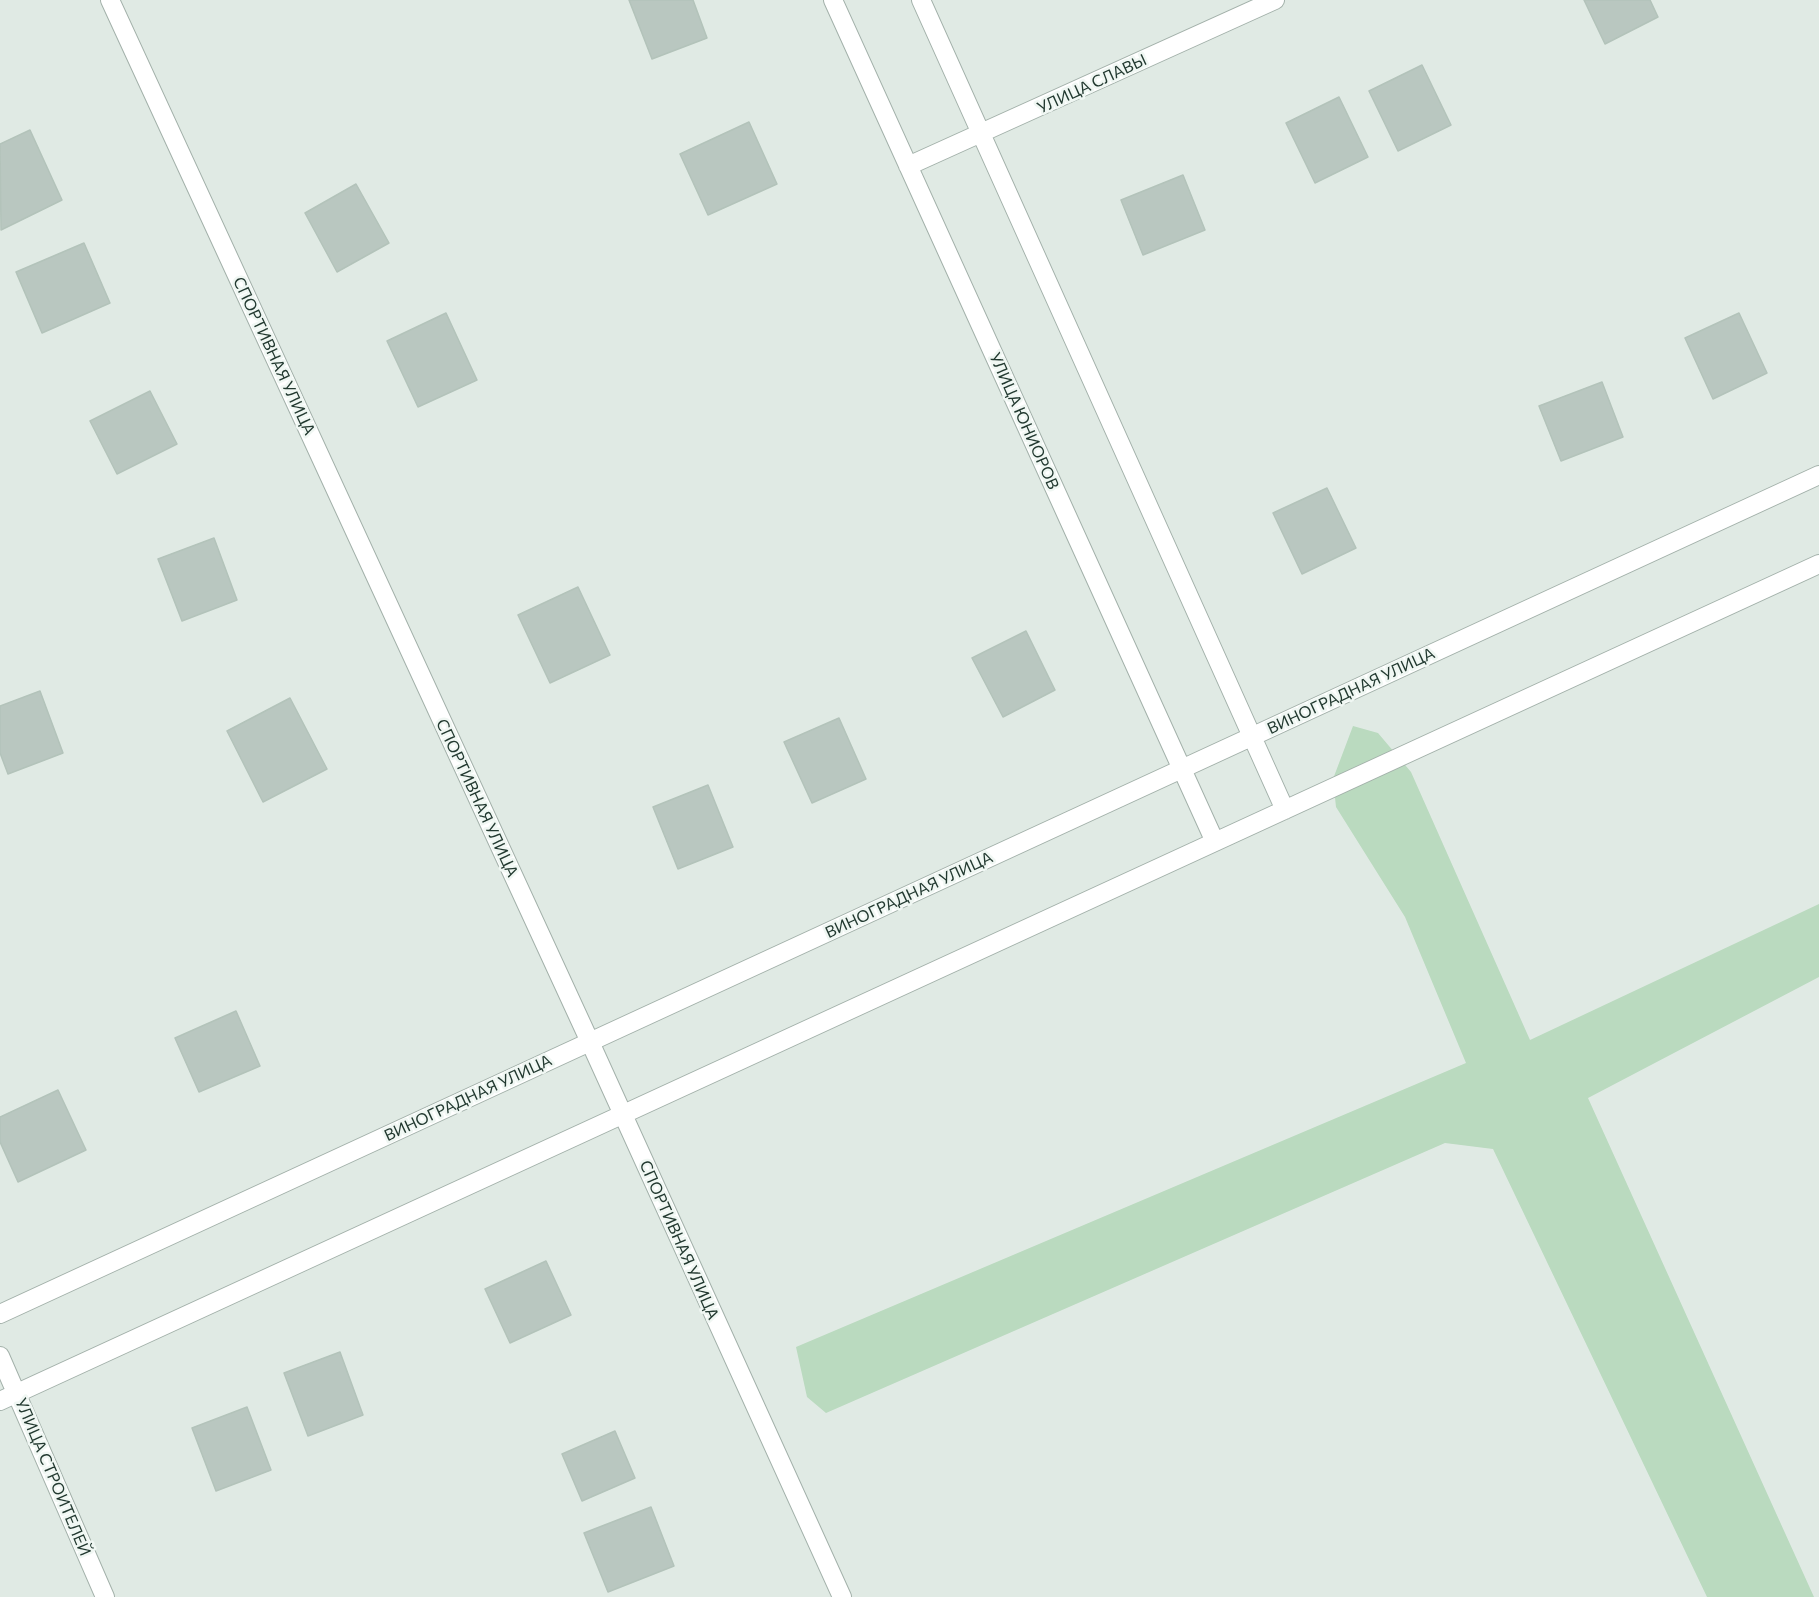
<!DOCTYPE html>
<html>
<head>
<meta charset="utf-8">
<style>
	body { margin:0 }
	canvas { display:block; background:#e0eae4 }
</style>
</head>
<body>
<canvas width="1819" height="1597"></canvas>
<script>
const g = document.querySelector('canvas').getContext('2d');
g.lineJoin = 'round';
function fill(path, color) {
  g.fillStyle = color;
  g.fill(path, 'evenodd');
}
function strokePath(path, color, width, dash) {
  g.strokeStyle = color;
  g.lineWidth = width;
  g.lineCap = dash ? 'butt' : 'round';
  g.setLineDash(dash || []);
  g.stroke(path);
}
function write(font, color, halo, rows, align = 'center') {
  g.font = font + ' Commissioner,sans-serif';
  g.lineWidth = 5;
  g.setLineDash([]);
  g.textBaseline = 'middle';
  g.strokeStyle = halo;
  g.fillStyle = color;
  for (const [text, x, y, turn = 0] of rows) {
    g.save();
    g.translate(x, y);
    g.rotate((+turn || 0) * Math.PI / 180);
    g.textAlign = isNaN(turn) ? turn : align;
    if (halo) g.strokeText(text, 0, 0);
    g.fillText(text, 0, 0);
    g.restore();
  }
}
fill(new Path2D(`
	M1353,726L1378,733L1411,772L1530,1040L1819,904V977L1588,1098L1814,1597H1707L1493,1149L1445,1143L826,1413L807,1397L796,1347L1466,1063L1405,917L1336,807L1333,779Z`), '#badabf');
const building = new Path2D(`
	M629,0H693L707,38L652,59Z
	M1584,0H1650L1658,17L1605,44Z
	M1422,65L1451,125L1398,151L1369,91Z
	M1339,97L1368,157L1315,183L1286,123Z
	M749,122L777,184L708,215L680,154Z
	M30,130L62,200L1,230L0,144Z
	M1183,175L1205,230L1143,255L1121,200Z
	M356,184L389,243L337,272L305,213Z
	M84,243L110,303L42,333L16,272Z
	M446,313L477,380L418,407L387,341Z
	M1739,313L1767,373L1713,399L1685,338Z
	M1602,382L1623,437L1561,461L1539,406Z
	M150,391L177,444L117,474L90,421Z
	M1327,488L1356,548L1302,574L1273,513Z
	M214,538L237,600L182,621L158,559Z
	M578,587L610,655L550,683L518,615Z
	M1026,631L1055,690L1003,717L972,658Z
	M40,691L63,753L8,774L0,753V706Z
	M290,698L327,769L263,802L227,731Z
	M839,718L866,779L812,803L784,742Z
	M708,785L733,847L678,869L653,807Z
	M236,1011L260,1066L199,1092L175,1038Z
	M58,1090L86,1150L18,1182L0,1142V1117Z
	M546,1261L571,1315L510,1343L485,1289Z
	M340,1352L363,1415L308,1436L284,1373Z
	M247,1407L271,1470L216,1491L192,1428Z
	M615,1431L635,1478L582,1501L562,1454Z
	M651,1507L674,1566L608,1592L584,1533Z`);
fill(building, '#b9c7c0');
strokePath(building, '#b3c3ba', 1.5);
const minor = new Path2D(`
	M110,0L590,1042L842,1597
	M833,0L1215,842
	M921,0L1285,810
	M908,166L1275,0
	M0,1314L1819,475
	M0,1356L105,1597
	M0,1401L1819,564`);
strokePath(minor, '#a3b1aa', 20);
strokePath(minor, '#fff', 18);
write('16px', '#223930', '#f0f7f3', [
	["УЛИЦА СЛАВЫ",1092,84,-25],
	["СПОРТИВНАЯ УЛИЦА",274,356,65],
	["УЛИЦА ЮНИОРОВ",1024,421,66],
	["ВИНОГРАДНАЯ УЛИЦА",1351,691,-25],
	["СПОРТИВНАЯ УЛИЦА",477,798,65],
	["ВИНОГРАДНАЯ УЛИЦА",909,895,-25],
	["ВИНОГРАДНАЯ УЛИЦА",468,1098,-25],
	["СПОРТИВНАЯ УЛИЦА",679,1240,66],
	["УЛИЦА СТРОИТЕЛЕЙ",53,1477,67]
]);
</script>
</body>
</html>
